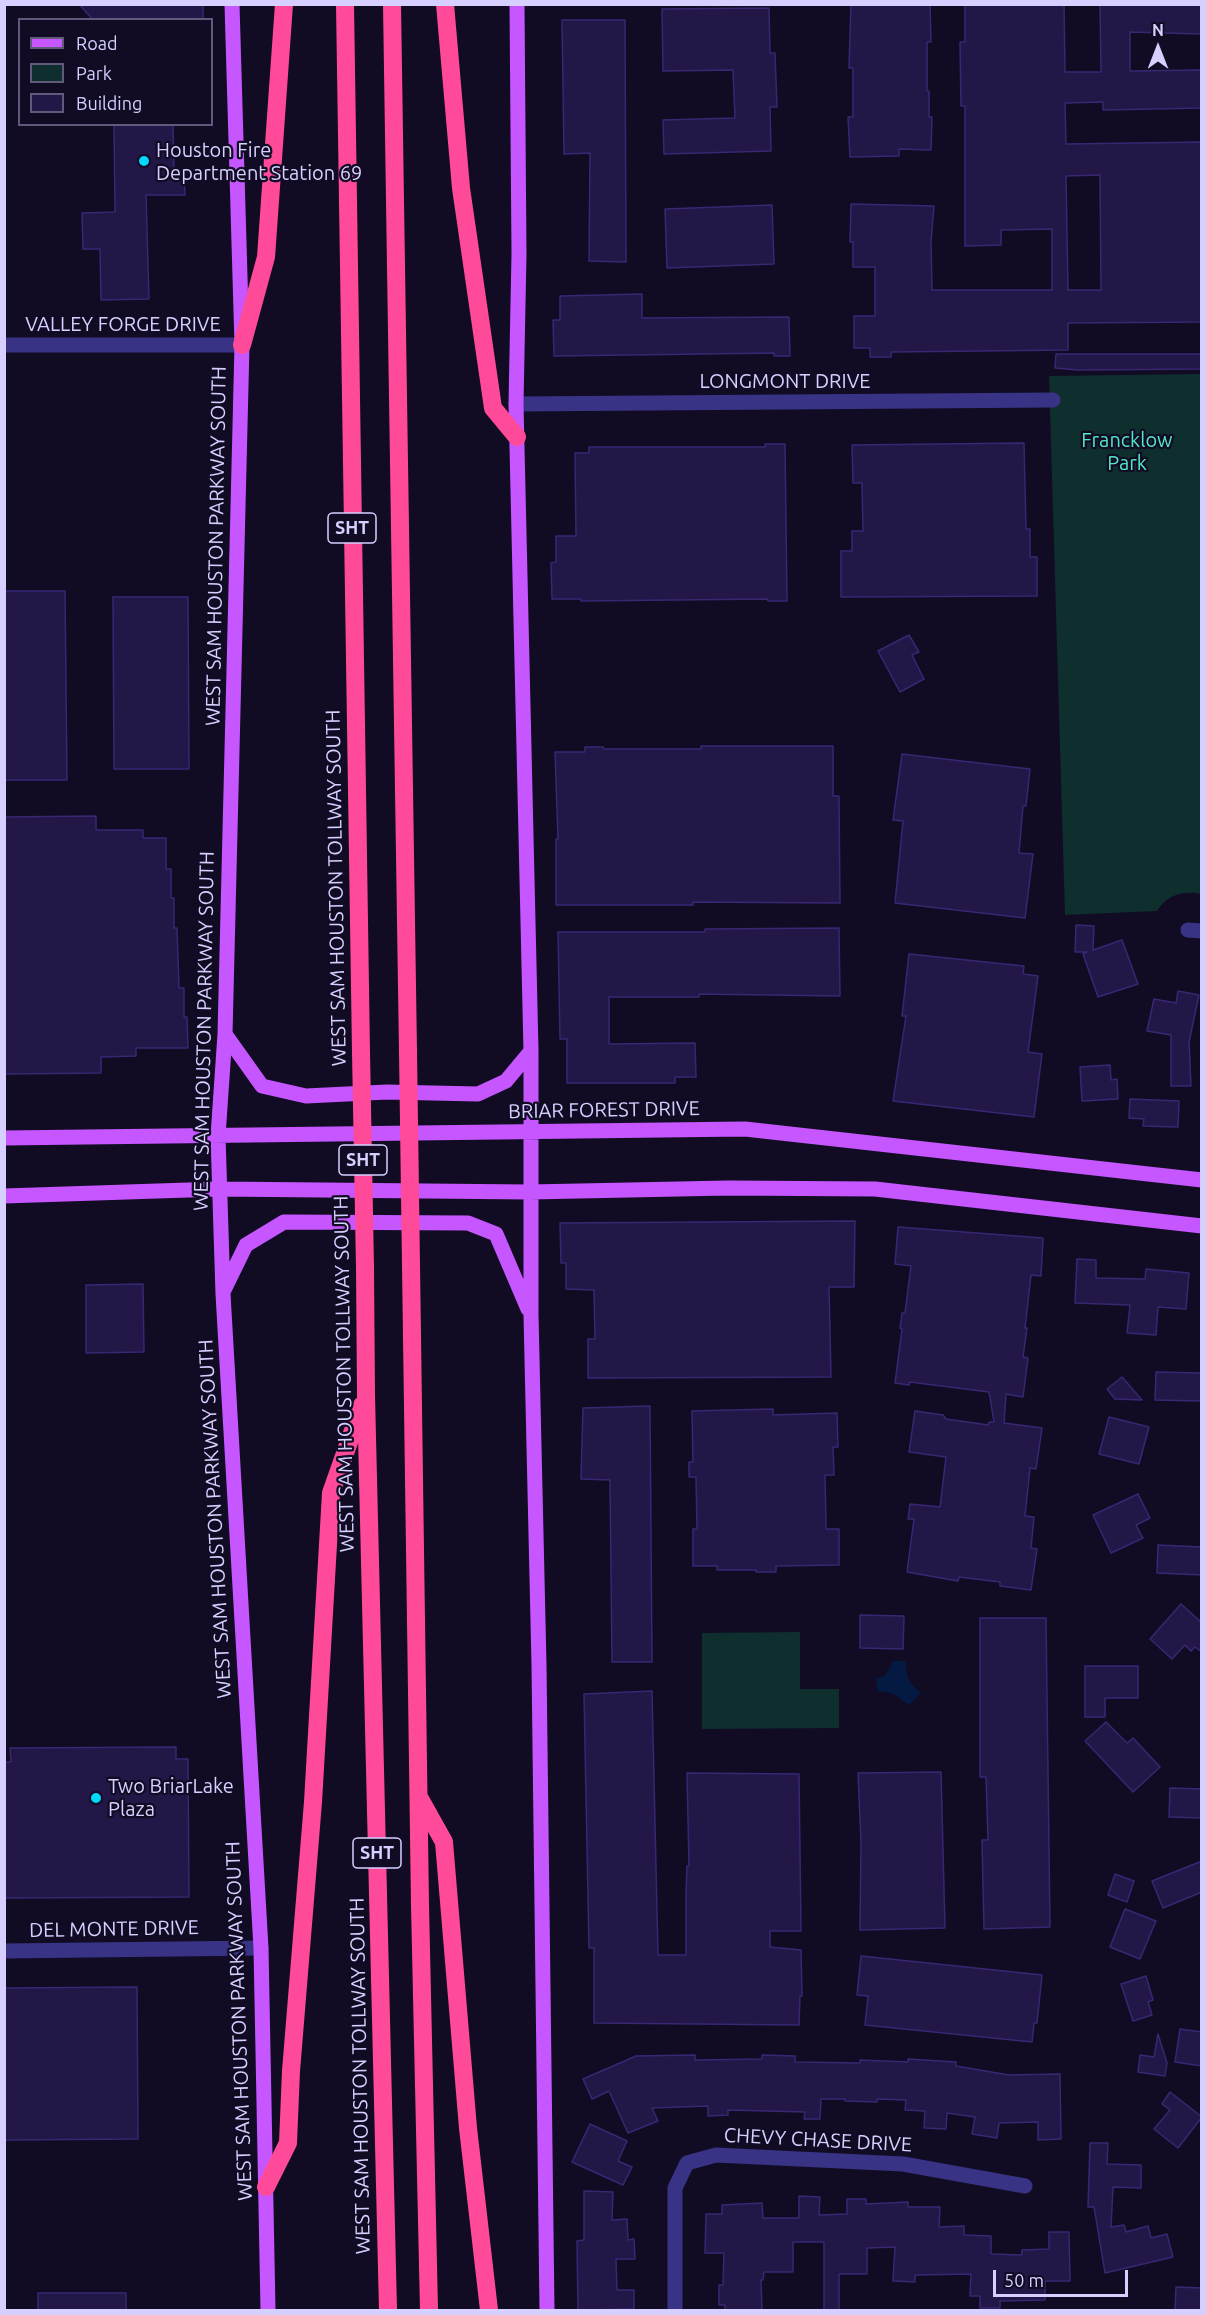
<!DOCTYPE html>
<html>
<head>
<meta charset="utf-8">
<style>
	body { margin:0 }
	#map { position:relative; width:1206px; height:2315px; overflow:hidden; background:#110c24; font-family:Ubuntu,sans-serif }
	canvas { display:block }
	.frame { position:absolute; inset:0; border:6px solid #d6cfff; pointer-events:none }
	.legend { position:absolute; left:18px; top:18px; width:195px; height:108px; box-sizing:border-box; background:#110c24; border:2px solid #605a7c; margin:0; padding:8px 10px; list-style:none; font-size:18px; color:#d6cfff }
	.legend li { display:flex; align-items:center; gap:12px; height:30px }
	.legend b { width:30px; border:2px solid #605a7c }
	.north { position:absolute; left:1128px; top:18px; width:60px; height:60px; -webkit-text-stroke:4px #110c24; paint-order:stroke; rotate:0deg; font-size:16px; font-weight:700; line-height:24px; text-align:center; color:#d6cfff }
	.north::after { content:''; display:block; margin:auto; width:21px; height:27px; background:#d6cfff; clip-path:polygon(50% 0,100% 100%,50% 72%,0 100%) }
	.scale { position:absolute; left:993px; top:2270px; width:135px; height:27px; box-sizing:border-box; border:3px solid #d6cfff; border-top:0; padding-left:8px; font-size:18px; line-height:21px; white-space:nowrap; color:#d6cfff; -webkit-text-stroke:4px #110c24; paint-order:stroke }
</style>
</head>
<body>
<div id="map">
<canvas width="1206" height="2315"></canvas>
<div class="frame"></div>
<ul class="legend">
<li><b style="height:8px;background:#c656ff"></b>Road</li>
<li><b style="height:16px;background:#0f2e2e"></b>Park</li>
<li><b style="height:16px;background:#221746"></b>Building</li>
</ul>
<div class="north">N</div>
<div class="scale">50 m</div>
</div>
<script>
const g = document.querySelector('canvas').getContext('2d');
g.lineJoin = 'round';
function fill(path, color) {
  g.fillStyle = color;
  g.fill(path, 'evenodd');
}
function strokePath(path, color, width, dash) {
  g.strokeStyle = color;
  g.lineWidth = width;
  g.lineCap = dash ? 'butt' : 'round';
  g.setLineDash(dash || []);
  g.stroke(path);
}
function write(font, color, halo, rows, align = 'center') {
  g.font = font + ' Ubuntu,sans-serif';
  g.lineWidth = 4.5;
  g.setLineDash([]);
  g.textBaseline = 'middle';
  g.strokeStyle = halo;
  g.fillStyle = color;
  for (const [text, x, y, turn = 0] of rows) {
    g.save();
    g.translate(x, y);
    g.rotate((+turn || 0) * Math.PI / 180);
    g.textAlign = isNaN(turn) ? turn : align;
    if (halo) g.strokeText(text, 0, 0);
    g.fillText(text, 0, 0);
    g.restore();
  }
}
fill(new Path2D(`
	M1201,374V894C1184,890 1166,895 1157,911L1065,915L1049,376Z
	M800,1632V1689H839V1728L702,1729V1633Z`), '#0f2e2e');
fill(new Path2D(`
	M893,1661H906C905,1676 910,1685 921,1693L909,1705L892,1693L878,1691L876,1679L886,1675Z`), '#051a43');
const building = new Path2D(`
	M79,4H203V20H93Z
	M851,4H930L931,42H927V91H929V117H932L931,150L899,149V156L850,157L848,117H853V68H849Z
	M965,4H1064L1065,72H1101L1100,4H1202V34L1130,32V71L1202,70V108L1103,110V102L1065,103L1066,144L1202,142V322L1068,323V350L891,352V357H870V348H854V316H875V267H853V242H850L851,204L934,206L931,242L932,290H1052V229L1001,230V245L965,246V106H961L960,42H965ZM1100,175L1101,290H1068L1066,176Z
	M769,8L770,53H775L777,107H770L771,151L664,154L663,120L735,118L733,70L663,71L662,9Z
	M562,20H625L626,262L589,261L590,153L564,154Z
	M114,124H173L174,172H184L185,195H146L149,299L101,300L100,249H83L82,213L115,212Z
	M772,205L774,264L667,268L665,209Z
	M642,294V318L789,317L790,356H774V353L554,356L553,320H560V296Z
	M1056,354H1202V369L1078,370L1055,368Z
	M1024,443L1026,529H1030V557H1037V596L841,597V551H852V531H863L862,483H853L852,445Z
	M765,444H785L787,601H768L767,599L581,601V599H552L551,563L556,562V536H576L575,453H589V447H765Z
	M4,591H65L67,780H4Z
	M113,597H188L189,769H114Z
	M909,635L919,652L912,655L924,679L900,692L878,651Z
	M701,746H833V796H839L840,903L693,902V905H556V839H558L555,752H585V747H603L604,749H701Z
	M902,754L1030,769L1026,806H1023L1019,853L1033,854L1025,918L895,903L903,821L893,820Z
	M96,816V830H143V838H166V869H171V898H174V928H177L179,988H184V1017H187L188,1048H136V1056L101,1057V1073L4,1074V817Z
	M1076,925L1094,926L1093,950L1122,940L1138,984L1098,997L1083,954L1087,952H1075Z
	M839,928L840,996L699,994V997H609V1044L695,1043L696,1077H675V1083H567V1039H560L558,932H705V929Z
	M909,954L1024,966L1023,974L1038,976L1028,1052L1042,1054L1034,1117L893,1101L906,1016H902Z
	M1178,991L1199,995L1189,1042L1191,1086H1171V1035L1147,1031L1154,999L1176,1003Z
	M1110,1065L1111,1080L1117,1079L1118,1099L1082,1101L1080,1067Z
	M1130,1099L1179,1101L1178,1127L1143,1126L1144,1119L1129,1118Z
	M855,1221L854,1287H829L831,1377L588,1378V1339H595L594,1290L566,1289V1263H561L560,1223Z
	M898,1227L1043,1238L1041,1276L1031,1275L1025,1328H1027L1023,1357L1028,1358L1023,1397L1006,1394L1004,1423L1042,1428L1036,1469L1030,1468L1025,1516L1034,1517L1031,1548L1037,1549L1031,1590L1000,1586V1582L959,1577L958,1581L907,1572L914,1519H908L910,1504L940,1507L946,1457L909,1452L915,1411L943,1415L946,1419L988,1425L989,1422H994L989,1392L910,1382L909,1385L895,1383L902,1329L900,1328L902,1313H905L911,1266L895,1264Z
	M1077,1259L1096,1260V1278L1145,1279L1146,1269L1189,1273L1186,1309L1158,1307L1156,1335L1127,1333L1130,1305L1075,1303Z
	M143,1284L144,1352L86,1353V1285Z
	M1156,1372L1202,1373V1401L1155,1400Z
	M1122,1377L1142,1400L1115,1399L1107,1389Z
	M650,1406L652,1662H612L610,1480L581,1479L583,1408Z
	M773,1409V1415L837,1413L838,1447H833L834,1475H825L826,1529H839V1565L776,1566V1572H756V1570H717V1566H693V1529H697L696,1477H689V1462H693L692,1411Z
	M1109,1417L1149,1427L1139,1464L1099,1454Z
	M1138,1494L1150,1518L1136,1525L1143,1538L1111,1553L1093,1515Z
	M1158,1545L1202,1547V1575L1157,1573Z
	M1181,1604L1202,1623V1652L1195,1647L1191,1651L1185,1645L1172,1659L1150,1639Z
	M860,1615L904,1616L903,1649L860,1648Z
	M980,1618H1046L1050,1927L984,1929L982,1840H988L986,1777H980Z
	M1085,1666H1138V1698H1105V1717H1085Z
	M652,1691L658,1955H686V1894L687,1866H689L687,1773L799,1774L801,1931H770V1947L801,1950L802,1996H800L799,2025L594,2023V1948H589L584,1694Z
	M1106,1722L1127,1743L1133,1738L1160,1767L1133,1792L1085,1741Z
	M176,1747V1759H188L189,1897L4,1898V1762H11L10,1748Z
	M941,1772L945,1928L860,1930L861,1842L858,1773Z
	M1170,1788L1202,1789V1818L1169,1817Z
	M1202,1861V1892L1163,1908L1152,1881Z
	M1115,1874L1134,1881L1127,1902L1108,1895Z
	M1125,1909L1156,1921L1140,1959L1110,1947Z
	M861,1956L1042,1975L1037,2023H1034L1032,2042L865,2025L868,1996L857,1995Z
	M1146,1976L1153,2000L1148,2002L1152,2015L1133,2021L1121,1984Z
	M137,1987L138,2139L4,2140V1988Z
	M1180,2029L1202,2032V2066L1175,2062Z
	M1158,2034L1167,2063L1165,2076L1138,2072L1140,2055L1154,2057Z
	M695,2055V2060L762,2059V2055L795,2056V2062L860,2063V2060L908,2062V2059L956,2062V2066L1009,2075L1060,2074L1061,2139L1038,2140V2122L999,2123L997,2138L972,2134L975,2117L947,2113L946,2129L924,2128L925,2111L905,2110L906,2100L877,2099V2102L845,2101V2099H821L820,2119H804L805,2112L728,2110V2115L708,2116V2106L652,2108L658,2121L628,2133L609,2091L592,2099L583,2079L636,2056Z
	M1170,2092L1202,2117L1178,2148L1154,2129L1170,2110L1162,2104Z
	M590,2124L627,2141L618,2161L632,2167L623,2185L572,2162Z
	M1090,2143H1108L1107,2164L1141,2165V2188L1113,2187L1111,2227L1124,2225L1126,2232L1148,2226L1151,2238L1167,2234L1173,2257L1105,2273L1094,2207H1088Z
	M584,2191L613,2192L612,2220L627,2219L628,2240L634,2239L635,2259H616L617,2290H634V2309L578,2310L577,2241L584,2240Z
	M799,2196L820,2197L819,2215L847,2214V2199H866V2204L908,2202V2207H940L939,2227L964,2226V2235L991,2236V2254L1022,2255V2250L1049,2249V2232H1069L1070,2281H1045V2300L1000,2301V2308H980V2296H970L971,2274L915,2275V2282L893,2281L895,2247L867,2248V2274H839V2310H824V2242H793V2272H764L763,2280H761L762,2310H725V2305H719V2285H723L724,2253H705L706,2214H722V2205L762,2203L763,2218H799Z
	M1176,2287L1202,2288V2310H1175Z
	M38,2293H126V2310H38Z`);
fill(building, '#221746');
strokePath(building, '#392774', 1.5);
strokePath(new Path2D(`
	M4,345H242
	M516,404L1053,400
	M1188,930L1202,931
	M4,1951L261,1948
	M675,2310V2188L687,2163L716,2155L903,2164L1025,2186`), '#393386', 15);
strokePath(new Path2D(`
	M232,4L242,345L225,1034L218,1136L223,1294L261,1948L268,2310
	M517,4L519,254L516,404L531,1051V1315L539,1665L547,2310
	M225,1034L262,1086L306,1096L387,1092L478,1094L506,1081L531,1051
	M4,1138L745,1129L1202,1180
	M4,1196L219,1189L530,1192L728,1188L875,1189L1202,1226
	M224,1290L246,1245L284,1222L468,1223L496,1234L528,1309`), '#c656ff', 15);
strokePath(new Path2D(`
	M345,4L361,1052
	M392,4L408,1051
	M445,4L461,188L493,408L517,437
	M242,345L266,257L284,4
	M411,1265L420,1905L429,2310
	M365,1268L366,1395L388,2310
	M420,1799L444,1842L468,2128L489,2310
	M266,2187L288,2143L291,2071L313,1802L331,1493L362,1405`), '#ff4a9a', 18);
strokePath(new Path2D(`
	M408,1051L411,1265
	M361,1052L365,1268`), '#ff4a9a', 18);
for (const [x, y, r, color] of [
	[144,161,6,"#00d8fa"],
	[96,1798,6,"#00d8fa"]
]) {
  const dot = new Path2D();
  dot.arc(x, y, r, 0, 2 * Math.PI);
  g.fillStyle = color;
  g.fill(dot);
  strokePath(dot, '#110c24', 2);
}
for (const [x, y, w] of [
	[352,528,48],
	[363,1160,48],
	[377,1853,48]
]) {
  const box = new Path2D();
  box.roundRect(x - w / 2, y - 15, w, 30, 4.5);
  g.fillStyle = '#110c24';
  g.fill(box);
  strokePath(box, '#d6cfff', 1.5);
}
write('bold 18px', '#d6cfff', null, [
	["SHT",352,528],
	["SHT",363,1160],
	["SHT",377,1853]
]);
write('20px', '#d6cfff', '#110c24', [
	["Houston Fire",156,150],
	["Department Station 69",156,173],
	["Two BriarLake",108,1786],
	["Plaza",108,1809]
], 'left');
write('20px', '#d6cfff', '#110c24', [
	["VALLEY FORGE DRIVE",123,324],
	["LONGMONT DRIVE",785,381],
	["WEST SAM HOUSTON PARKWAY SOUTH",216,546,-89],
	["WEST SAM HOUSTON TOLLWAY SOUTH",336,888,-91],
	["WEST SAM HOUSTON PARKWAY SOUTH",204,1031,-89],
	["BRIAR FOREST DRIVE",604,1110,-1],
	["WEST SAM HOUSTON TOLLWAY SOUTH",344,1374,-91],
	["WEST SAM HOUSTON PARKWAY SOUTH",215,1519,-93],
	["DEL MONTE DRIVE",114,1929,-1],
	["WEST SAM HOUSTON PARKWAY SOUTH",239,2021,-92],
	["WEST SAM HOUSTON TOLLWAY SOUTH",360,2076,-91],
	["CHEVY CHASE DRIVE",818,2140,3]
]);
write('20px', '#51e8c8', '#110c24', [
	["Francklow",1127,440],
	["Park",1127,463]
]);
</script>
</body>
</html>
